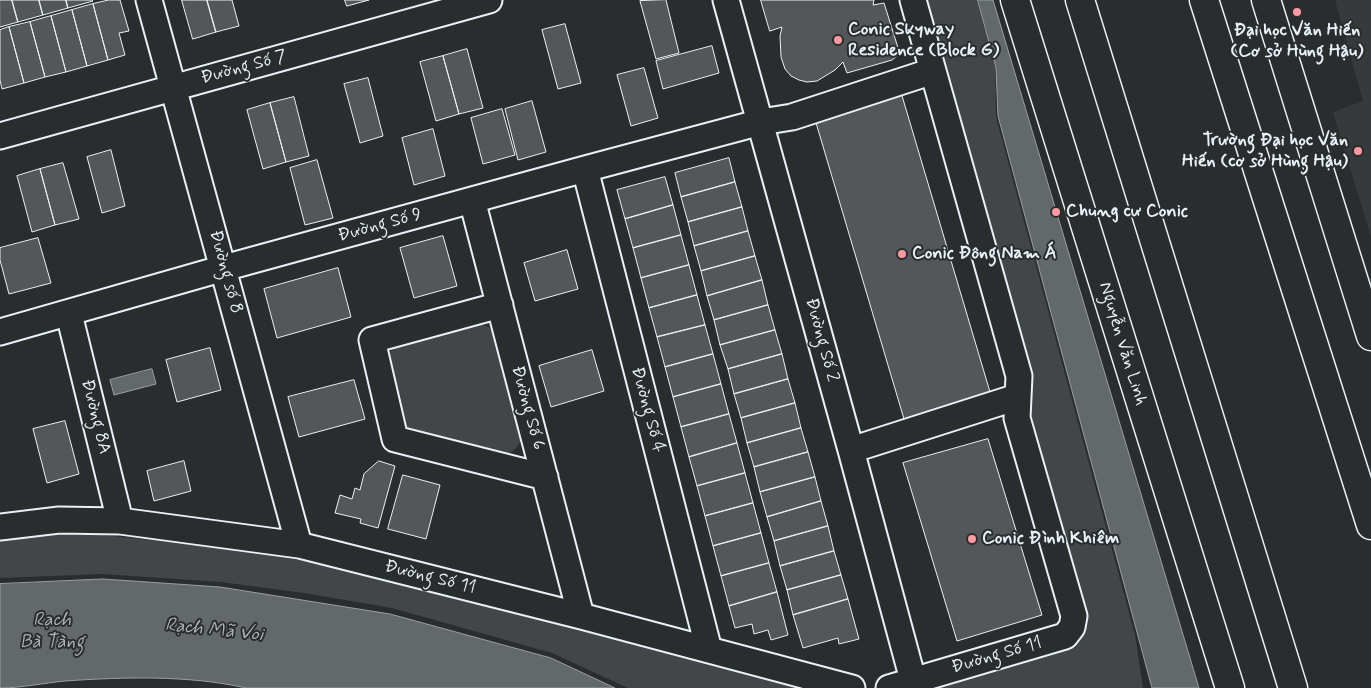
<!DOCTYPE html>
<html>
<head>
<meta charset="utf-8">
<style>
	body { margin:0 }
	canvas { display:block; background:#2a2d2e }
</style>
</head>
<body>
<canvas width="1371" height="688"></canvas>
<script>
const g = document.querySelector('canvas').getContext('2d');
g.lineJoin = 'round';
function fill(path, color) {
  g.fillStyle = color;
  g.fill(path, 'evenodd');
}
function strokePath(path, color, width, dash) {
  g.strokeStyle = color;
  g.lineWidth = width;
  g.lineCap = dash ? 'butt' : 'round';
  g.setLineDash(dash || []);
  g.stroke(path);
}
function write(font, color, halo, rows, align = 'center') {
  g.font = font + ' Mynerve,sans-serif';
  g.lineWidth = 4;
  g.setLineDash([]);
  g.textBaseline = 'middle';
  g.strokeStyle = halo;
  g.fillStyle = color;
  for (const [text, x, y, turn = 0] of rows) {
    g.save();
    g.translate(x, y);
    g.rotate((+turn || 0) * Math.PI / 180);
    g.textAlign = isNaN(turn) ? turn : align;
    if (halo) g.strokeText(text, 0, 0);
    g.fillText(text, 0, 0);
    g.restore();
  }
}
fill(new Path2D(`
	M1335,0H1371V237L1333,112L1363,101Z`), '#363a3b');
fill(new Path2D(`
	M924,0H978L995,67L996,117L1135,635L1143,688H939L1072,649L1083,629L1028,416Z
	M479,324L489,327L495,331L523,434C519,445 516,451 505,455L411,432L403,424L388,359L390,352L399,345Z
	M60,531L173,542L307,561L579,626L806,688H628L552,653L392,608L304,593L221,582L103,574L0,578V539Z`), '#424648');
const water = new Path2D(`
	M978,0H993L1199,688H1152L998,116L996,68Z
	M152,369L156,384L114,395L110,380Z
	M103,579L220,587L390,614L551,658L615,688H246C189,675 123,677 65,681C43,683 22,688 0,688V584Z`);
fill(water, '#63686b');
strokePath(water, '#989fa3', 1);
const building = new Path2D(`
	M0,0H12L18,22L0,27Z
	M12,0H39L43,15L18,22Z
	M39,0H66L68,8L43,15Z
	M66,0H92L93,1L68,8Z
	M109,0H120L129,31L119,33L125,55L108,60L93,4Z
	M182,0H207L216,32L193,39Z
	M207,0H232L239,26L216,32Z
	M345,0H369L347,6Z
	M666,0L679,53L656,59L640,1Z
	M761,0H874L873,5L884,3L899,51L897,56L892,60L847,73L843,62L835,70L817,81L807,82L799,80L791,76L785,69L781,57L780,36L782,27L770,31Z
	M93,4L108,60L87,66L72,10Z
	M72,10L87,66L66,72L51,16Z
	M51,16L66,72L45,77L30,22Z
	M30,22L45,77L24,83L9,27Z
	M565,24L581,83L558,89L542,30Z
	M9,27L24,83L2,89L0,80V30Z
	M712,46L719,73L663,89L656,61Z
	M467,49L483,108L459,114L443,56Z
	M443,56L459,114L436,121L420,62Z
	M644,68L658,118L631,126L617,75Z
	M368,78L383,136L360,143L344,84Z
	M900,89L990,392L904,419L814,116Z
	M294,97L309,156L286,162L270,103Z
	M532,101L546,152L518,160L505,109Z
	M270,103L286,162L263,169L247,110Z
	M502,109L515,155L483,164L471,118Z
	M433,129L445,176L414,185L402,138Z
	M111,150L125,206L102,213L87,157Z
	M729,158L735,182L681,197L675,173Z
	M317,160L333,218L305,225L290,168Z
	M63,163L79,219L55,225L40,169Z
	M40,169L55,225L32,232L17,176Z
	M665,177L673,205L625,219L617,190Z
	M735,182L742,207L688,222L681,197Z
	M673,205L681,235L633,248L625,219Z
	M742,207L748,231L694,246L688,222Z
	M748,231L755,256L701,271L694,246Z
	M681,235L689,265L641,278L633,248Z
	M443,236L457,286L414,298L400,248Z
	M38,238L51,283L9,294L0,260V248Z
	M567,250L578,289L535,301L524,263Z
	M755,256L762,280L707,296L701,271Z
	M689,265L697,295L649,308L641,278Z
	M338,268L351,317L277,338L264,289Z
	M762,280L768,305L714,320L707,296Z
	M697,295L705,325L657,337L649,308Z
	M768,305L775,330L720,345L714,320Z
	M705,325L713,354L665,367L657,337Z
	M775,330L782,354L728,369L720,345Z
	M210,348L221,390L177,402L166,360Z
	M592,350L604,391L551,407L539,366Z
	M713,354L721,384L673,397L665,367Z
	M782,354L788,379L734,394L728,369Z
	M788,379L795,403L741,418L734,394Z
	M354,380L365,419L299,437L288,397Z
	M721,384L729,414L681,427L673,397Z
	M795,403L801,428L747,443L741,418Z
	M729,414L737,443L689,457L681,427Z
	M65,421L79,474L47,483L33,429Z
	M801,428L808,452L754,467L747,443Z
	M988,439L1042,615L957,641L903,463Z
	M737,443L745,473L697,486L689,457Z
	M808,452L815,477L760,492L754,467Z
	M184,461L191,491L154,501L147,471Z
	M379,461L395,466L378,528L360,523L361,519L335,513L340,495L352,499L355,488L360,490L364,474Z
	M745,473L753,503L705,516L697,486Z
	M403,475L440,485L426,539L388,529Z
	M815,477L821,501L767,517L760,492Z
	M821,501L828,526L774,541L767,517Z
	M753,503L761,533L713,546L705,516Z
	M828,526L834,551L780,566L774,541Z
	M761,533L769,563L721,576L713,546Z
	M834,551L841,575L787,590L780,566Z
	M769,563L777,592L729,606L721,576Z
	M841,575L848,599L793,615L787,590Z
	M777,592L788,635L771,640L768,630L754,634L752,624L735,628L729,606Z
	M848,599L859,639L839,644L838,638L803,648L793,615Z`);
fill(building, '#535759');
strokePath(building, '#e8f1f8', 1);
const street = new Path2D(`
	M149,0L299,545
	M726,0L851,450L913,680
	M0,136L489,0
	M585,169L709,650
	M472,200L581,616
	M500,305L372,340L395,439L545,477
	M69,314L120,521
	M0,332L224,268L585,169L761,122L792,117L933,71
	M851,450L1017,397
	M0,527L59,520L120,521L299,545L581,616L852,688
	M889,688L1065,636L1072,627L1074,616L1017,418L1019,376L913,0`);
const primary = new Path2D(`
	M1015,0L1230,688
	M1266,0L1371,336`);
const highway = new Path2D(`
	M1080,0L1293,688
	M1204,0L1371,525`);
strokePath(street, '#e8f1f8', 29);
strokePath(primary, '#e8f1f8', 31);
strokePath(highway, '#e8f1f8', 31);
strokePath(street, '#2a2d2e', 25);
strokePath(primary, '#2a2d2e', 28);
strokePath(highway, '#2a2d2e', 28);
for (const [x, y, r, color] of [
	[1297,12,5,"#ff9aa2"],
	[838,40,5,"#ff9aa2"],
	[1358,151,5,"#ff9aa2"],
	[1056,212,5,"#ff9aa2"],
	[902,254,5,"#ff9aa2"],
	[972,539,5,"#ff9aa2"]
]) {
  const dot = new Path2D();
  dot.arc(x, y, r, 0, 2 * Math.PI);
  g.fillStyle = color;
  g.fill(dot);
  strokePath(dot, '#2a2d2e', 2);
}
write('bold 18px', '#e8f1f8', '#2a2d2e', [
	["Conic Skyway",848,30],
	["Residence (Block G)",848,51],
	["Đại học Văn Hiến",1297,31,"center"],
	["(Cơ sở Hùng Hậu)",1297,52,"center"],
	["Trường Đại học Văn",1348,141,"right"],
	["Hiến (cơ sở Hùng Hậu)",1348,162,"right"],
	["Chung cư Conic",1066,212],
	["Conic Đông Nam Á",912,254],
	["Conic Đình Khiêm",982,539]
], 'left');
write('18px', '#e8f1f8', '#2a2d2e', [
	["Đường Số 7",244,68,-15],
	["Đường Số 9",380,226,-15],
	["Đường số 8",225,272,75],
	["Đường Số 2",821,340,75],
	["Nguyễn Văn Linh",1122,344,73],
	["Đường Số 6",527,408,75],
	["Đường Số 4",647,410,75],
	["Đường 8A",95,417,76],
	["Đường Số 11",430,578,14],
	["Đường Số 11",997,656,-16]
]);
write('italic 19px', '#acb3b9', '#2a2d2e', [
	["Rạch",52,621],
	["Bà Tàng",52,643],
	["Rạch Mã Voi",214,631,6]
]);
</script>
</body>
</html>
